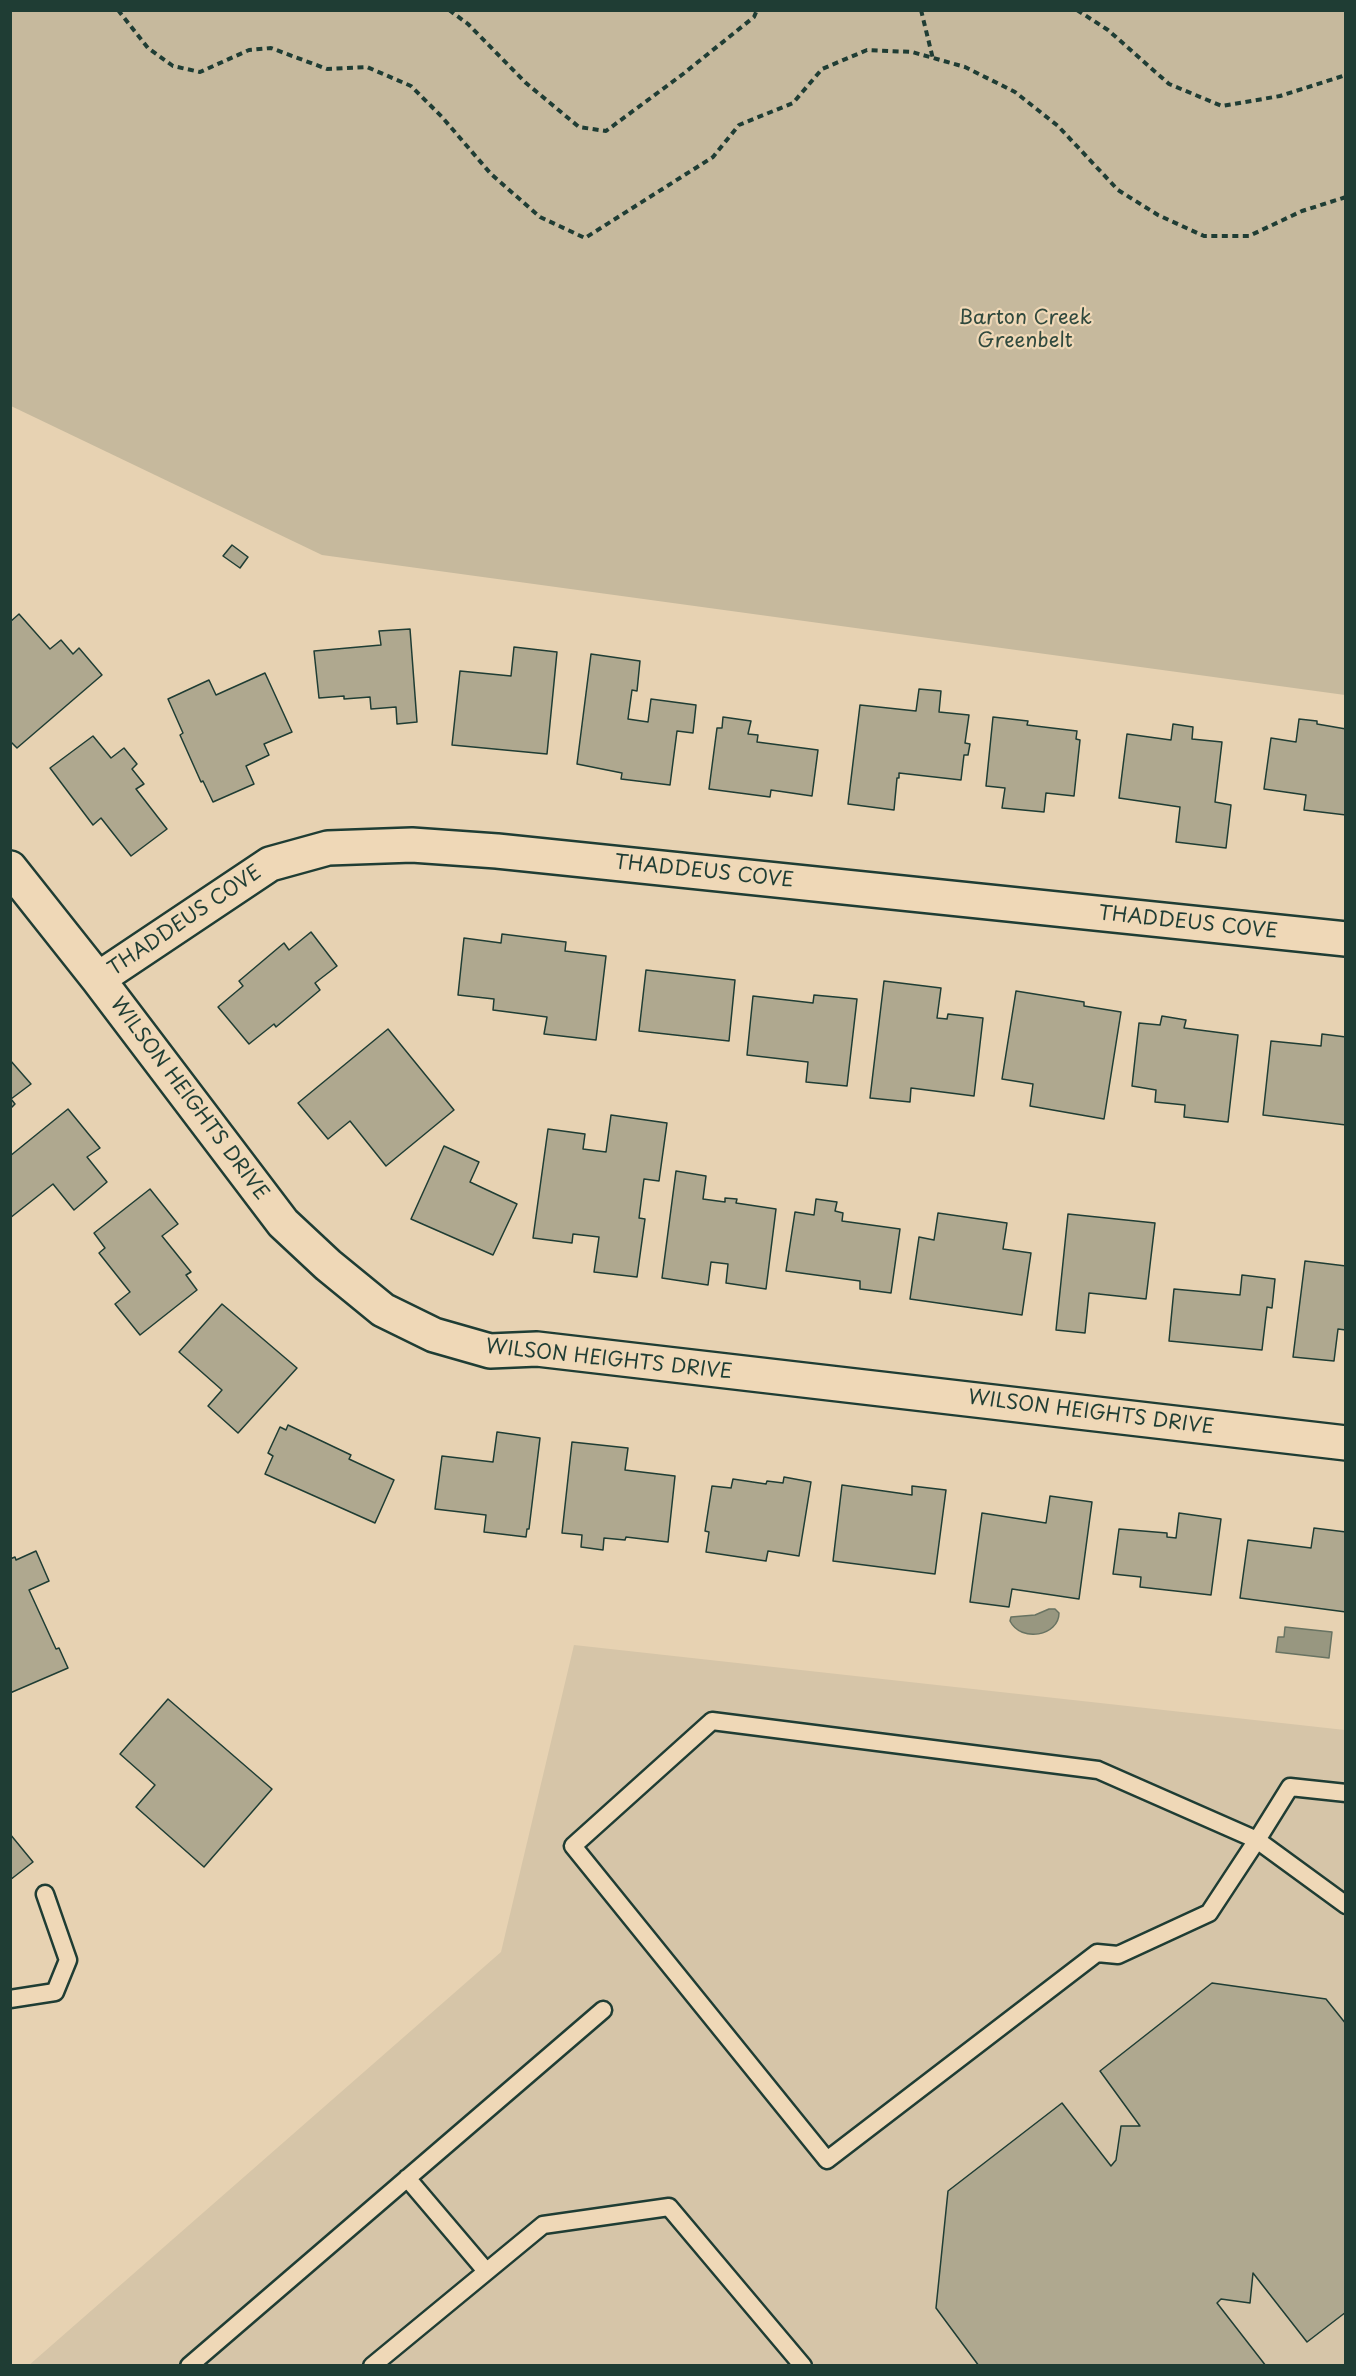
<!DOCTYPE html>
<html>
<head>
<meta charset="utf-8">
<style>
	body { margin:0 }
	#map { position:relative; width:1356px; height:2376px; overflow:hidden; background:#e7d2b2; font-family:"Playpen Sans",sans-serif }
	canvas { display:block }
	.frame { position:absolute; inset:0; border:12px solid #1f3d34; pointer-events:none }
</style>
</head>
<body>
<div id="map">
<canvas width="1356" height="2376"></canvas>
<div class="frame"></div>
</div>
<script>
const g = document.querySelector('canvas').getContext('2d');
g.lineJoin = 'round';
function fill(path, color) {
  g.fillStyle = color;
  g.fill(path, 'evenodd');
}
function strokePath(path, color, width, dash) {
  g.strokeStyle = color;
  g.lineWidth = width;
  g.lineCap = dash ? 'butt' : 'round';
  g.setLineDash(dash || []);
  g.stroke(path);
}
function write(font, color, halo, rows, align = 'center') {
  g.font = font + ' "Playpen Sans",sans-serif';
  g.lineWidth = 4.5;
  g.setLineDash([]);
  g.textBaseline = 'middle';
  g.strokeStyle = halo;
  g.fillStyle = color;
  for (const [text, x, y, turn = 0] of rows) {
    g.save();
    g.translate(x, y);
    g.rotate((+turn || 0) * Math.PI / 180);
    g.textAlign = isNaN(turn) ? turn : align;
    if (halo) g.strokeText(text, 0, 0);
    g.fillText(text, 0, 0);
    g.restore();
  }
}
fill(new Path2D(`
	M574,1645L1345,1730V2365L28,2366L501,1952Z`), '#d6c5a8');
fill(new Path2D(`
	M10,11H1345V695L322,555L11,406Z`), '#c6b99d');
const water = new Path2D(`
	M1049,1609H1055L1059,1613C1059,1636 1021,1643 1010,1621L1011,1617L1035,1615Z
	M1285,1627L1332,1632L1329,1658L1276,1652L1278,1637H1284Z`);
fill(water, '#989780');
strokePath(water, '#687362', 1.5);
const building = new Path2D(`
	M232,545L248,557L240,568L223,556Z
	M19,614L50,649L61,640L73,654L79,648L102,675L17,748L10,741V622Z
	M410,629L417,722L397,724L396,707L371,709L370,697L344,699V696L319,698L314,651L381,645L379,631Z
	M514,647L557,652L547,754L452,745L460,671L511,676Z
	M591,654L640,661L637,691L632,690L628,719L648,722L651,699L696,705L693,733L677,731L670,785L621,779L622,773L577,764Z
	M265,673L292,732L264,744L269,755L246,766L254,784L213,802L203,781L201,782L180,735L183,733L168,699L209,680L216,695Z
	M919,689L941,691L939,712L969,715L965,743L970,744L968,755H964L961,780L899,773V778H897L894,810L848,804L860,705L916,711Z
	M723,717L751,721L748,734L758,735L757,742L818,750L812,796L771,790L770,797L709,789L717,728H722Z
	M993,717L1028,721L1027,725L1077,731L1076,739L1080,740L1074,796L1046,793L1044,812L1002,808L1005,788L986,786Z
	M1299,719L1317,721V724L1346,729V815L1304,810L1306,795L1264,789L1271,738L1296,742Z
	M1173,724L1193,727L1192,739L1222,742L1215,802L1231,805L1226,848L1176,842L1180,807L1119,798L1127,734L1171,740Z
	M93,736L111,758L124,748L137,764L132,769L144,784L136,789L167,829L131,856L101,818L93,825L50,768Z
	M311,932L337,966L315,983L320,990L276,1027L274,1024L249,1044L218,1007L243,986L239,981L284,943L289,950Z
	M502,934L566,942L565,951L606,956L596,1040L544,1034L547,1017L493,1010L494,999L458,995L464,938L501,943Z
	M646,970L735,980L729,1041L639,1031Z
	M884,981L941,988L937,1018L947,1019L948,1014L983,1018L974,1096L911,1088L910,1102L870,1098Z
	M1016,991L1084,1002V1006L1121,1012L1104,1119L1030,1106L1033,1084L1002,1079Z
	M814,995L857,999L847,1086L806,1082L808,1062L747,1055L753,996L813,1003Z
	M1162,1016L1186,1020L1184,1028L1238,1035L1228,1122L1184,1117L1185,1105L1155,1102L1156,1090L1132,1086L1139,1023L1160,1025Z
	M388,1029L454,1110L386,1166L350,1121L328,1139L298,1103Z
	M1322,1034L1346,1037V1125L1263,1115L1271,1041L1321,1046Z
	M10,1060L31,1084L11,1099L15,1104L10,1109Z
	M68,1109L100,1148L87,1157L107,1182L74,1210L53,1184L10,1218V1156Z
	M611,1115L667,1123L659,1181L644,1179L639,1218L645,1219L637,1277L594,1272L599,1237L573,1234L572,1243L533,1238L548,1129L585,1134L583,1149L606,1152Z
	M444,1146L479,1162L470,1182L517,1204L493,1255L411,1219Z
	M676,1171L706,1176L703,1199L725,1202V1198L737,1199L736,1203L776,1209L766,1289L726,1283L728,1264L711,1262L708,1285L662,1278Z
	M150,1189L178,1224L162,1236L191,1272L186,1275L197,1290L140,1335L115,1304L130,1292L99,1253L105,1248L94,1233Z
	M816,1199L837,1202L835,1211L843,1213L842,1221L900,1229L891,1293L860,1289V1281L786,1271L795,1212L814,1215Z
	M938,1213L1007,1223L1003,1249L1031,1253L1022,1315L910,1299L919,1237L934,1240Z
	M1068,1214L1155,1223L1146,1299L1089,1293L1085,1333L1056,1330Z
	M1305,1261L1346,1266V1330L1338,1329L1334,1361L1293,1357Z
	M1242,1275L1275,1279L1272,1308L1267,1307L1262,1350L1169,1341L1174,1289L1240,1295Z
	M222,1304L297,1368L238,1433L208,1406L222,1390L179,1352Z
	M288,1425L351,1455L349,1459L394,1480L375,1523L265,1474L273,1456L268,1453L280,1427L286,1430Z
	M497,1432L540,1438L529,1529H527L526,1537L484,1532L486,1515L435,1509L442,1456L493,1462Z
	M572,1442L628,1448L625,1470L675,1476L668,1542L626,1537L625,1540L604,1538L603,1550L581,1547L582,1535L562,1533Z
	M784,1477L811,1482L799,1556L768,1551L766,1561L706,1552L709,1532L705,1531L712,1486L731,1488L733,1479L766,1484L767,1481L783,1483Z
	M842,1485L912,1495V1486L946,1490L935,1574L833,1561Z
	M1050,1496L1092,1502L1079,1599L1012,1589L1009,1607L970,1602L982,1513L1046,1523Z
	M1179,1513L1221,1519L1211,1595L1140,1587L1141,1577L1113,1574L1119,1529L1167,1533V1537L1176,1538Z
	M1314,1528L1346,1532V1612L1240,1598L1248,1540L1311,1548Z
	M36,1551L49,1581L29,1590L56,1649L59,1648L68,1668L10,1693V1559L15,1557L16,1560Z
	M168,1699L272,1789L204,1867L136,1807L155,1785L120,1754Z
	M10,1834L33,1862L10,1880Z
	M1212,1983L1326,1999L1346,2024V2312L1307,2342L1253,2273L1250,2303L1221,2299L1217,2303L1266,2366H979L936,2308L948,2191L1062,2103L1111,2166L1116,2160L1121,2126H1140L1100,2071Z`);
fill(building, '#afa88f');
strokePath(building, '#1f3d34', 1.5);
const lane = new Path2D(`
	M712,1721L1098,1770L1257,1840L1209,1913L1118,1955L1097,1953L827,2160L573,1846Z
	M1346,1793L1290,1787L1257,1840L1346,1905
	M10,1999L55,1992L68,1960L45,1894
	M407,2178L486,2271
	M189,2366L603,2010
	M372,2366L543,2225L669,2207L803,2366`);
const street = new Path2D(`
	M10,868L98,979L283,1223L328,1265L383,1310L434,1335L490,1351L537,1349L1346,1443
	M98,979L270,864L328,848L412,845L497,851L1346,939`);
strokePath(lane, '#1f3d34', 21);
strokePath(street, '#1f3d34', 38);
strokePath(new Path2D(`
	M118,10L148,48L173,66L200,72L249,50L271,48L327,69L367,67L411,86L442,117L491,174L540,217L585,238L713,157L739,125L793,103L822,69L867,50L912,52L965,67L1015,92L1058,126L1118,190L1158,215L1204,236H1249L1302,211L1346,197
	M449,10L468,24L526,83L579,127L606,131L683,74L754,17L757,10
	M921,10L933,59
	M1077,10L1108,30L1169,84L1222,106L1280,96L1346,75`), '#1f3d34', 4, [6, 4.5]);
strokePath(lane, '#efd8b7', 16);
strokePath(street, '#efd8b7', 33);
write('20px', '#30493e', '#efd8b7', [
	["Barton Creek",1025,318],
	["Greenbelt",1025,341]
]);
write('20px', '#1f3d34', '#efd8b7', [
	["THADDEUS COVE",704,872,6],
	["THADDEUS COVE",185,921,-34],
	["THADDEUS COVE",1188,923,6],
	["WILSON HEIGHTS DRIVE",189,1099,53],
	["WILSON HEIGHTS DRIVE",609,1360,6],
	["WILSON HEIGHTS DRIVE",1091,1413,7]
]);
</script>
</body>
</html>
